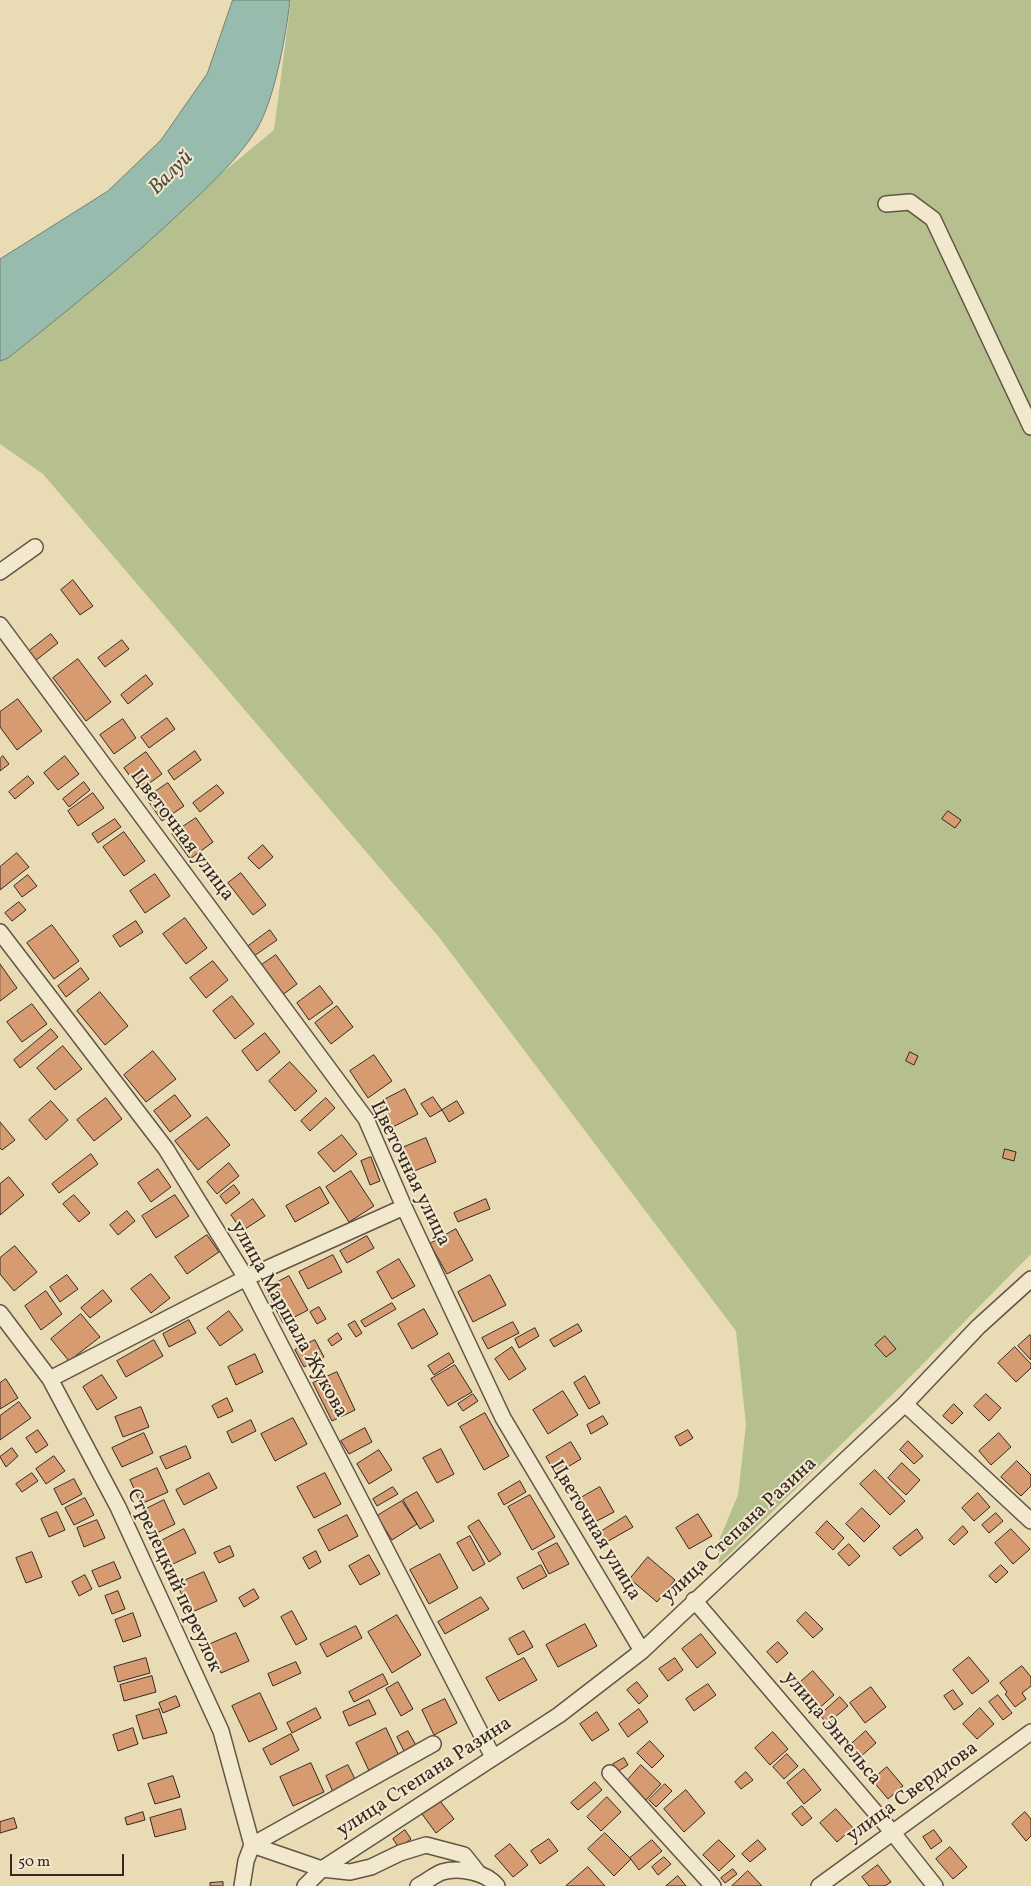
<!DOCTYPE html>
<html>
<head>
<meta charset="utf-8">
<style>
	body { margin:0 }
	#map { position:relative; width:1031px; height:1886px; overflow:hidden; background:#e9dcb4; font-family:Vollkorn,serif }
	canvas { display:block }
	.scale { position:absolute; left:10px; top:1854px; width:114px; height:22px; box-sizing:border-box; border:2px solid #372721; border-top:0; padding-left:6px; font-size:15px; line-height:18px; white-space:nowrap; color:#372721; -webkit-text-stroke:4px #f1e8ce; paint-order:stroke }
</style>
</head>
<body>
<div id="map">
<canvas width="1031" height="1886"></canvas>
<div class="scale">50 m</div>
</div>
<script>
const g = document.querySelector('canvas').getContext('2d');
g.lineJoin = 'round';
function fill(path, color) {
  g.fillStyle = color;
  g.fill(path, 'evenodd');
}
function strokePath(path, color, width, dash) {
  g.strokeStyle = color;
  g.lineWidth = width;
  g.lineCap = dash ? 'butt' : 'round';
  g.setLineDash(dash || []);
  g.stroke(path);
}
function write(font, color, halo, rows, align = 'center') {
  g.font = font + ' Vollkorn,serif';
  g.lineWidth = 4;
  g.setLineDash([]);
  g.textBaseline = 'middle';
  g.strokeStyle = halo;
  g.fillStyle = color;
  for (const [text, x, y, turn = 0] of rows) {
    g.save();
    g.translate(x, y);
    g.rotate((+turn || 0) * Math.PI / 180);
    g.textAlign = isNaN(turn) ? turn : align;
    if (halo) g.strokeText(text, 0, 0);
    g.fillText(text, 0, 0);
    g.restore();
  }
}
fill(new Path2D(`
	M291,0H1031V1254L909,1378L719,1564L717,1545L738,1495L746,1425L736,1331L438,936L43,474L0,444V356L274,130Z`), '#b5c08e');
const water = new Path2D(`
	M233,0H290C286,35 275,98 257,129C239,158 208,187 183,210C127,263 68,310 8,358L0,361V259L108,191L161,140L207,74Z`);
fill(water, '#97bcad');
strokePath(water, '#718075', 1);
const building = new Path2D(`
	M73,580L93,606L80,615L61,590Z
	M51,634L58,643L35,661L28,652Z
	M122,640L129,649L105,667L98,658Z
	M78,659L111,702L86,721L53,678Z
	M146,675L153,684L128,704L121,695Z
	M18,699L42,731L17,750L0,727V712Z
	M167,718L175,729L149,748L141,737Z
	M123,719L136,738L114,754L100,735Z
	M195,751L201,760L174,780L168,771Z
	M146,752L162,774L140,790L124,768Z
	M3,756L9,764L0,771V759Z
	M65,756L79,774L58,790L44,773Z
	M28,776L34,783L15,799L9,792Z
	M84,782L90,790L69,807L63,799Z
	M168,783L184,806L162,821L146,798Z
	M217,785L224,793L200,812L193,803Z
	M93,793L104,808L78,826L68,811Z
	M948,811L961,820L955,828L942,819Z
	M196,818L213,842L190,859L172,834Z
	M115,819L121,827L98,843L92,834Z
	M124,832L145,861L124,876L103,847Z
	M263,845L273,857L259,869L248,858Z
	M17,853L29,867L0,890V867Z
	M241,873L266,905L253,915L228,883Z
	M155,874L170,896L145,913L130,891Z
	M28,875L37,886L22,897L14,886Z
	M19,902L26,910L12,921L5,913Z
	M185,918L207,948L186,964L163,934Z
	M136,921L143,932L120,947L113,936Z
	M52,925L79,961L54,979L27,943Z
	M270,930L277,940L254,956L247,947Z
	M276,955L297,984L281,996L260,966Z
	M213,961L228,980L206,998L190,978Z
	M0,964L17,988L0,1001Z
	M81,968L89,979L66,997L58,986Z
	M320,986L333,1003L309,1020L297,1003Z
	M100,992L128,1026L105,1045L77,1011Z
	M232,996L254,1024L235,1039L213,1011Z
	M32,1004L47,1024L22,1042L7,1022Z
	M337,1006L353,1027L331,1044L315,1023Z
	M51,1029L58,1037L20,1068L14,1060Z
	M265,1033L280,1052L257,1071L242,1051Z
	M63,1046L82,1069L55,1090L37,1068Z
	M153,1051L176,1079L146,1102L124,1075Z
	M910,1052L918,1056L914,1065L906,1061Z
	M374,1055L392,1081L368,1098L350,1071Z
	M290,1062L317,1091L295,1111L269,1081Z
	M405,1089L418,1114L391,1128L378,1103Z
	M175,1095L191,1116L170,1132L154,1111Z
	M433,1097L442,1110L430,1117L421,1104Z
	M106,1098L122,1119L94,1141L77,1120Z
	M326,1098L335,1108L310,1131L301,1121Z
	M51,1101L68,1120L46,1140L29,1120Z
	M457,1101L464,1113L449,1122L442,1110Z
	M207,1117L230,1145L198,1170L175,1141Z
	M0,1122L15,1140L2,1150L0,1148Z
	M342,1135L357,1154L334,1172L318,1153Z
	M426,1138L436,1162L407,1174L397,1150Z
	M1005,1149L1016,1152L1014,1161L1003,1158Z
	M91,1154L98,1164L59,1193L52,1184Z
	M371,1157L380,1181L370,1185L361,1161Z
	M229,1163L239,1176L217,1194L207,1182Z
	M158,1169L171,1187L151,1202L138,1183Z
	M351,1171L374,1206L349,1222L326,1187Z
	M9,1177L24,1195L0,1215V1184Z
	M234,1185L240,1193L226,1204L220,1196Z
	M320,1187L329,1203L295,1222L286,1206Z
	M74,1195L90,1213L79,1222L63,1204Z
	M175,1195L189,1216L156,1238L142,1216Z
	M253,1199L265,1216L242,1231L231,1215Z
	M486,1199L490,1209L458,1222L454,1213Z
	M127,1211L135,1221L118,1235L110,1225Z
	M456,1229L473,1260L447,1274L430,1244Z
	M207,1235L219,1252L187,1274L175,1257Z
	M367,1236L374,1248L347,1263L340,1251Z
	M15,1246L37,1272L14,1291L0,1274V1258Z
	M333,1255L342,1272L308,1289L299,1272Z
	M399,1259L415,1286L392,1299L377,1272Z
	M151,1274L170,1298L151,1313L131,1289Z
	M67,1275L78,1289L60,1302L50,1287Z
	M490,1275L506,1305L473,1322L458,1292Z
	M289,1276L308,1310L283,1323L265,1289Z
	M103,1290L112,1301L90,1318L81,1308Z
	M46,1291L62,1314L41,1330L25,1306Z
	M392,1303L396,1309L365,1327L361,1321Z
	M319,1307L326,1319L317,1324L310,1312Z
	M424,1309L438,1334L412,1349L398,1324Z
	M229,1311L243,1330L220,1346L207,1328Z
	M81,1314L100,1337L69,1361L51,1339Z
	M189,1320L196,1333L169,1347L163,1334Z
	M355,1321L362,1333L356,1337L348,1325Z
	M513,1322L519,1333L488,1349L482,1338Z
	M578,1324L582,1331L554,1347L550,1340Z
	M535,1328L539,1336L519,1348L515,1339Z
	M338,1333L342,1339L332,1346L328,1340Z
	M1030,1335L1031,1337V1360L1018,1346Z
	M885,1336L896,1349L886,1357L875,1345Z
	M154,1340L163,1356L126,1377L117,1361Z
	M315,1340L324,1357L304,1367L295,1350Z
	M512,1347L526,1369L509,1380L495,1359Z
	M1015,1347L1031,1364V1368L1016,1382L998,1363Z
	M449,1353L454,1362L434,1375L428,1366Z
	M255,1354L263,1372L236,1385L228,1367Z
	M455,1365L472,1392L448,1406L431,1379Z
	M337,1372L355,1410L332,1421L313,1383Z
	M102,1375L117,1398L97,1410L83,1387Z
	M585,1376L600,1403L589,1409L574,1383Z
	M6,1379L18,1398L0,1409V1383Z
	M563,1391L578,1415L548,1434L533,1410Z
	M473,1394L478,1401L463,1411L458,1404Z
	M986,1394L1001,1408L989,1421L974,1406Z
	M227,1398L233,1411L218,1418L212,1406Z
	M19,1402L31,1418L0,1440V1416Z
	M954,1404L963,1413L952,1424L943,1416Z
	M141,1407L149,1427L123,1437L115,1417Z
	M485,1413L509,1456L484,1470L460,1427Z
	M603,1416L608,1424L591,1434L587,1425Z
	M293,1418L307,1444L275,1461L261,1434Z
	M251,1420L256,1431L232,1443L227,1432Z
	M365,1428L372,1442L349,1454L341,1441Z
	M38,1430L48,1445L36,1453L26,1438Z
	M688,1430L693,1438L680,1446L675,1437Z
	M144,1433L153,1453L122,1467L112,1448Z
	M999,1433L1011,1447L991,1465L979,1451Z
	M908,1441L923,1456L914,1464L900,1450Z
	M571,1442L581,1459L556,1474L546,1457Z
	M186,1446L191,1458L166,1469L160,1457Z
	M12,1448L18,1456L6,1467L0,1457Z
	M441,1449L454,1474L437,1483L423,1458Z
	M379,1450L392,1470L369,1484L357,1464Z
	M54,1456L65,1471L46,1484L36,1469Z
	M1017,1461L1031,1475V1486L1021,1496L1001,1477Z
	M902,1463L920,1480L906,1495L888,1478Z
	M157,1468L168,1492L141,1504L130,1480Z
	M875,1470L905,1501L890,1515L860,1484Z
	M32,1473L38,1481L22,1492L16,1484Z
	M209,1473L217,1488L184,1505L176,1490Z
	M325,1473L341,1504L314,1518L297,1487Z
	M74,1479L82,1494L62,1505L54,1489Z
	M520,1481L526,1492L504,1505L498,1494Z
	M393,1487L398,1494L377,1506L373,1499Z
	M600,1487L614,1512L591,1524L577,1500Z
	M417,1492L434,1521L420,1529L403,1500Z
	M978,1493L990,1507L974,1521L962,1508Z
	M530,1495L555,1537L532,1550L508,1507Z
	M85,1498L94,1515L74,1525L65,1508Z
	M164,1500L175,1524L155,1534L144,1510Z
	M402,1501L417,1524L392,1540L377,1516Z
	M862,1508L880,1526L864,1542L846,1524Z
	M57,1512L65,1530L49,1537L41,1519Z
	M996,1513L1003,1521L989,1533L982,1525Z
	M698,1514L712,1536L689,1549L676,1528Z
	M347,1515L358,1536L329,1551L318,1530Z
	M626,1516L633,1527L603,1544L597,1534Z
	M97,1520L105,1538L84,1547L77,1528Z
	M479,1520L501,1554L489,1562L468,1527Z
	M827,1521L844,1538L833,1550L816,1533Z
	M963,1526L968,1532L954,1545L949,1540Z
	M184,1529L196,1553L169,1566L157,1543Z
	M917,1529L923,1538L900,1556L893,1548Z
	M1011,1529L1030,1549L1013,1564L995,1543Z
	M470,1536L485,1564L473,1571L457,1543Z
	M557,1543L569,1564L549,1574L538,1553Z
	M849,1544L860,1556L849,1566L838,1554Z
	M230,1546L234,1556L219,1563L214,1553Z
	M316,1551L321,1562L309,1569L303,1558Z
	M32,1552L42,1577L26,1583L16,1558Z
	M440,1554L458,1588L429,1604L410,1570Z
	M369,1555L380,1574L360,1585L349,1566Z
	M648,1557L675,1580L657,1602L630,1579Z
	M114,1562L121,1578L99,1587L92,1571Z
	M541,1565L547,1576L523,1589L517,1578Z
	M1001,1565L1008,1572L996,1583L989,1576Z
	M204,1572L217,1601L190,1613L177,1584Z
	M85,1575L92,1589L79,1596L72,1582Z
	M254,1589L259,1598L244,1607L239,1598Z
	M118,1591L125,1609L112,1614L105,1596Z
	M481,1597L489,1609L445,1634L438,1622Z
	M292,1611L307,1639L296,1645L281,1617Z
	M806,1612L823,1629L813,1638L797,1621Z
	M133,1613L141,1636L123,1642L115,1620Z
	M397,1615L421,1655L392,1673L368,1632Z
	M585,1624L597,1646L558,1667L546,1645Z
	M356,1626L362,1638L327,1657L320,1644Z
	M524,1631L533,1647L518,1655L509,1639Z
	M236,1633L249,1661L221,1673L208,1645Z
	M701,1634L716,1653L697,1668L682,1649Z
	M778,1642L788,1653L777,1663L767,1652Z
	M969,1657L989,1681L972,1694L953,1670Z
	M146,1658L150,1673L118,1682L114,1667Z
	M524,1658L537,1680L499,1701L486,1678Z
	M675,1658L683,1670L668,1681L659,1669Z
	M296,1662L301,1673L273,1686L268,1674Z
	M1022,1666L1031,1677V1686L1022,1693L1026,1699L1015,1707L1005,1694L1007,1692L1000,1683Z
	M813,1671L834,1695L817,1710L796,1686Z
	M383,1674L388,1684L354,1702L349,1692Z
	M152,1676L156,1692L124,1701L120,1685Z
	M398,1682L413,1709L401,1716L386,1689Z
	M637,1682L648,1696L639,1704L627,1690Z
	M708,1684L716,1695L694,1711L686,1699Z
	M871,1687L886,1707L865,1723L850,1703Z
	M953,1690L963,1704L954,1710L944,1696Z
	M260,1693L277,1729L249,1742L232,1706Z
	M998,1695L1012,1713L1003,1720L989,1702Z
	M176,1696L180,1706L163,1713L159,1703Z
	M840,1697L848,1706L827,1724L820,1715Z
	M445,1699L457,1723L434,1735L422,1710Z
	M369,1700L376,1714L349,1726L343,1712Z
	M316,1708L321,1718L292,1733L287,1723Z
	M980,1708L994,1724L977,1739L963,1724Z
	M159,1709L167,1733L143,1739L136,1716Z
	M639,1709L648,1722L628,1737L619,1724Z
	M597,1712L609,1730L592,1741L580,1724Z
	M133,1728L138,1744L118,1751L113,1735Z
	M386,1728L400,1758L370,1773L356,1743Z
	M408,1731L418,1749L406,1755L397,1737Z
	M866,1731L876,1743L859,1758L849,1746Z
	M773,1732L788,1749L770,1765L755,1748Z
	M291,1734L299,1750L271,1765L263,1749Z
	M650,1741L664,1756L652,1768L637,1753Z
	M787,1754L798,1766L784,1779L773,1767Z
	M624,1758L628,1765L617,1772L613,1764Z
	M311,1763L324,1792L293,1806L280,1777Z
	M348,1765L356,1781L333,1792L326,1776Z
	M641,1765L661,1784L645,1801L625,1783Z
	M887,1767L903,1786L888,1799L872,1780Z
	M804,1769L821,1790L804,1804L787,1783Z
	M746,1772L753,1780L741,1789L735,1782Z
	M173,1776L180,1797L155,1804L148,1784Z
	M595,1782L602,1790L578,1810L571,1803Z
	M665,1784L672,1791L656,1807L649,1800Z
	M686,1790L705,1813L684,1832L664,1809Z
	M607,1797L621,1812L601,1831L587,1817Z
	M440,1801L454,1819L436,1833L422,1814Z
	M802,1806L812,1818L802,1826L792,1814Z
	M181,1809L186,1829L155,1837L150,1818Z
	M836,1809L853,1828L837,1842L820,1823Z
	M143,1812L145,1820L127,1825L125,1818Z
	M1025,1812L1031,1819V1836L1026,1841L1012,1824Z
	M14,1818L17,1828L0,1833V1822Z
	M405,1830L411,1839L399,1848L393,1839Z
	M934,1830L942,1841L931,1849L923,1837Z
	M605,1833L631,1859L614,1876L588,1849Z
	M549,1839L558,1851L540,1864L531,1851Z
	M652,1840L662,1851L639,1870L630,1858Z
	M719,1840L735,1856L719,1871L703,1855Z
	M758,1840L766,1849L750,1862L742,1854Z
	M510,1844L528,1865L513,1877L495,1856Z
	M950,1847L967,1867L953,1879L936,1859Z
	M664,1857L671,1864L658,1875L652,1867Z
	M878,1865L891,1882L885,1886H869L862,1877Z
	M588,1867L605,1886H566Z
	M733,1869L737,1874L725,1883L721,1878Z
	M748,1871L762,1886H732Z
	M678,1876L686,1886H666Z
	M223,1882V1886H210V1883Z`);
fill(building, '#d79b72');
strokePath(building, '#372721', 1);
const minor = new Path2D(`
	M886,204L910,202L933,219L1031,427
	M0,572L35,547
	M0,625L366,1119L404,1207L503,1418L642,1651
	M0,932L166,1149L246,1278L493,1757
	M0,1313L50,1379L118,1507L221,1731L252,1845L246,1861L242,1886
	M50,1379L246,1278L404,1207
	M905,1404L1031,1521
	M694,1600L893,1833L935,1886
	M610,1773L713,1886
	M252,1845L322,1869L350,1872L371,1867L400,1853L426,1845L464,1855L479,1874
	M252,1845L433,1744
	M305,1886L322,1869L559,1715L642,1651L905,1404L978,1327L1031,1279
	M418,1886C426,1882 434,1875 442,1872C459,1867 486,1872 497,1886
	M819,1886L1031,1732`);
strokePath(minor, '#645446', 18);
strokePath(minor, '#f1e8ce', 15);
write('20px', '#372721', '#f1e8ce', [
	["Цветочная улица",181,836,53],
	["Цветочная улица",409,1174,64],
	["улица Маршала Жукова",288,1320,61],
	["Цветочная улица",594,1531,59],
	["улица Степана Разина",740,1531,-43],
	["Стрелецкий переулок",173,1581,65],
	["улица Энгельса",831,1729,50],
	["улица Степана Разина",425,1778,-33],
	["улица Свердлова",913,1793,-36]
]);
write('italic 21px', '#4f4c44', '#f1e8ce', [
	["Валуй",172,174,-45]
]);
</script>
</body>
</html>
